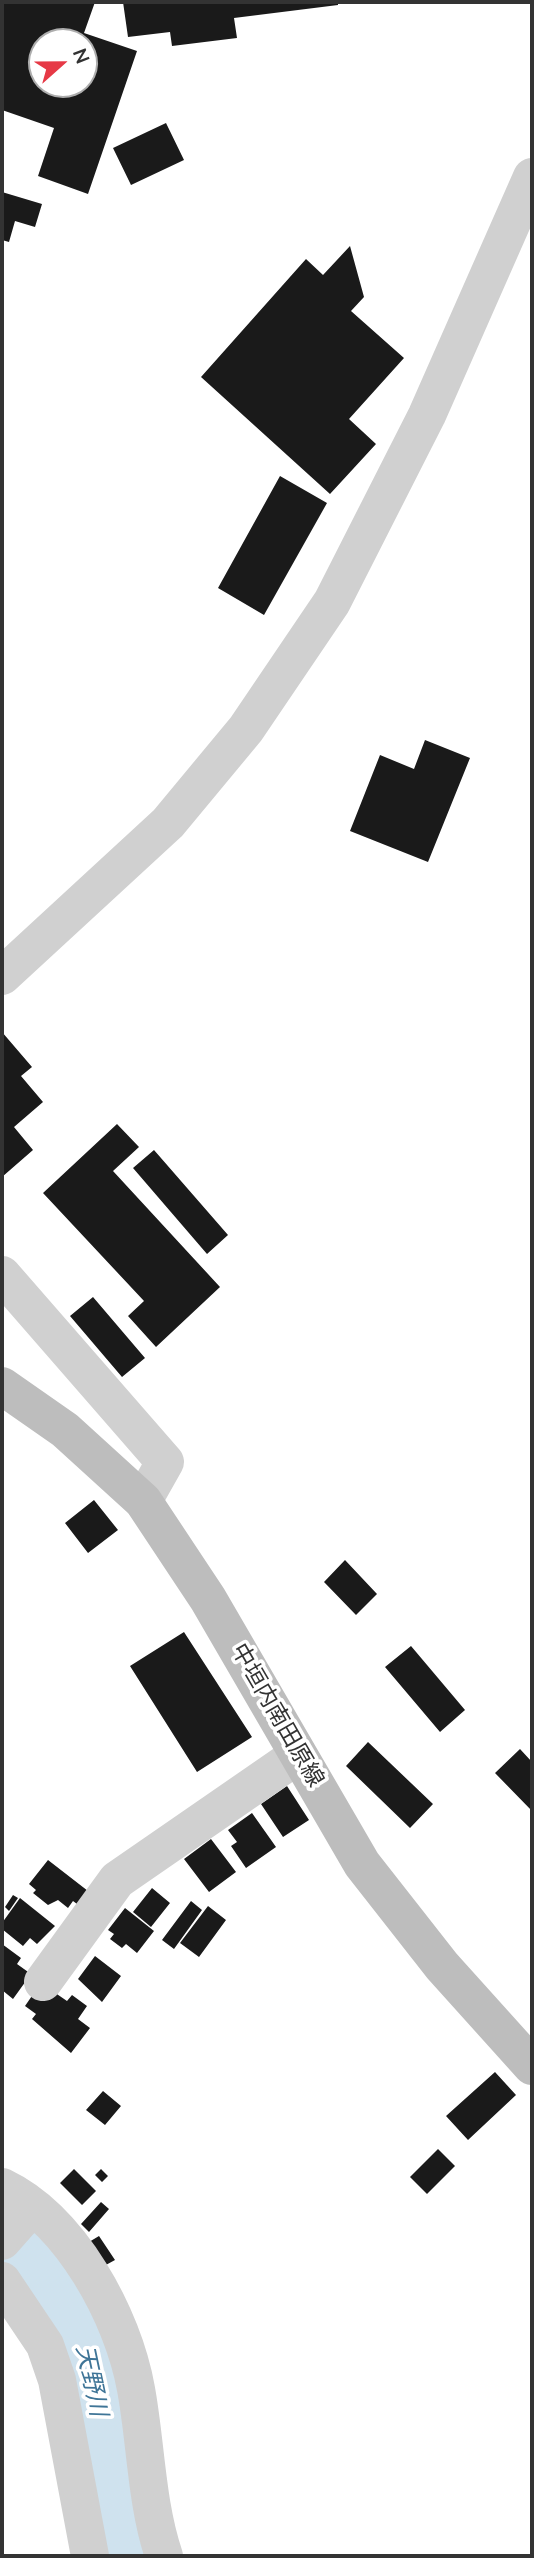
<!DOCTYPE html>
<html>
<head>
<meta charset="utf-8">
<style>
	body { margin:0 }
	#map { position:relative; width:534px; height:2558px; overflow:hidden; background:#fff; font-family:"Nunito Sans",sans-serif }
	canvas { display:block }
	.frame { position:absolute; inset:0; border:4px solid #333; pointer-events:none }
	.north { position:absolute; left:28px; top:28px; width:70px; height:70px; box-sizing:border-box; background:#fff; border:2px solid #adadad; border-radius:50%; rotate:69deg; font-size:19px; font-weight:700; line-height:28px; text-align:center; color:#333 }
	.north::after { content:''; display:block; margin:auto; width:24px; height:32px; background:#e63946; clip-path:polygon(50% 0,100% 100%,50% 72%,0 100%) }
</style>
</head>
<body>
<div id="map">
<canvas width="534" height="2558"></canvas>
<div class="frame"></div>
<div class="north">N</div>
</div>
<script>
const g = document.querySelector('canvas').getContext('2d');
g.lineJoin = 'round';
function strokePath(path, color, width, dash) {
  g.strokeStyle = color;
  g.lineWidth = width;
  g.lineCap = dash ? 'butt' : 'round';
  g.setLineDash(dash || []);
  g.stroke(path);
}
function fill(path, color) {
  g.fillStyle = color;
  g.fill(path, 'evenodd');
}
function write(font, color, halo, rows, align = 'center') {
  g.font = font + ' "Nunito Sans","Noto Sans JP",sans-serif';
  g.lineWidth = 7;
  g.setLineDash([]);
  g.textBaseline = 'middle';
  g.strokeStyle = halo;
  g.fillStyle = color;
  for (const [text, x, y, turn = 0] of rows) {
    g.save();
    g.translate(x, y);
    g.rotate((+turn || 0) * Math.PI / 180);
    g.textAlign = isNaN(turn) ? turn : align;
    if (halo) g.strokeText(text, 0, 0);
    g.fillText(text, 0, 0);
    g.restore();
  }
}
strokePath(new Path2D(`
	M2,2233C95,2299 93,2385 109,2488C113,2511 114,2535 122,2556`), '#cfe2ee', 65);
fill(new Path2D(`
	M2,2H95L84,33L137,51L88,194L38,176L54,128L2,110ZM42,42H84V84H42Z
	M123,2H338V5L234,18L237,38L172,46L170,32L128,37Z
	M166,123L184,160L131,185L113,148Z
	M2,192L42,204L35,227L15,221L9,242L2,240Z
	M350,246L364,297L351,311L404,358L349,419L376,444L330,494L201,377L306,259L323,275Z
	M280,476L327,503L264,615L218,588Z
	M425,740L470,758L428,862L350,831L380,755L414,769Z
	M2,1032L32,1067L21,1076L43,1102L14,1127L33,1150L2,1177Z
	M117,1124L139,1147L113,1171L220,1287L156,1347L128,1316L144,1301L43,1193Z
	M154,1150L228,1235L207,1254L133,1168Z
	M93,1297L145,1358L122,1377L70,1316Z
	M94,1500L118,1530L88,1553L65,1523Z
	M345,1560L377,1594L356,1615L324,1582Z
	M184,1632L252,1737L197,1772L130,1666Z
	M411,1646L465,1710L440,1732L385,1667Z
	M368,1742L433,1804L410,1828L346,1766Z
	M520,1749L532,1762V1811L495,1773Z
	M287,1786L309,1820L283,1837L261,1804Z
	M252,1813L276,1847L246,1868L231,1846L237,1842L228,1830Z
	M211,1839L236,1872L209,1892L184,1859Z
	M48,1860L88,1891L77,1904L73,1901L68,1908L58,1900L48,1905L33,1893L36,1890L29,1884Z
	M152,1888L170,1903L151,1927L133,1912Z
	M13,1895L18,1898L9,1911L5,1907Z
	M20,1898L55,1926L37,1944L30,1938L23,1946L2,1929V1923Z
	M191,1901L202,1910L174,1949L162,1940Z
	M208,1906L226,1920L199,1957L180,1943Z
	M125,1908L154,1931L137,1953L126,1944L122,1948L110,1939L114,1934L108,1930Z
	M2,1944L21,1958L17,1964L31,1974L13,1999L2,1990Z
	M95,1956L121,1976L102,2002L78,1979Z
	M36,1990H51L67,2001L72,1995L87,2006L78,2019L90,2028L71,2053L32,2019L36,2014L25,2006Z
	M495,2072L516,2095L468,2140L446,2116Z
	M103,2091L121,2106L105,2125L86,2110Z
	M438,2149L455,2166L427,2194L410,2177Z
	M74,2169L96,2191L82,2205L60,2183Z
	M101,2169L108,2176L102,2182L95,2175Z
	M101,2202L109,2209L89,2232L81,2224Z
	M99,2236L115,2260L104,2266L89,2242Z`), '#1a1a1a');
strokePath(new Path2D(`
	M2,976L168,823L246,729L332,602L427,415L532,177
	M2,1275L165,1462L143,1501
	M43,1982L117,1880L298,1755
	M2,2187C71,2220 123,2316 136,2389C146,2443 146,2503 164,2556
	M2,2241L32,2207
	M2,2281L45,2345L57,2380L90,2556`), '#d0d0d0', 38);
strokePath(new Path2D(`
	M2,1386L65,1430L143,1501L208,1599L362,1864L442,1966L532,2066`), '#bdbdbd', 38);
write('23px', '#333', '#fff', [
	["中垣内南田原線",276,1716,60]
]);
write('italic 24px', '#3f7597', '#fff', [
	["天野川",90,2381,78]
]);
</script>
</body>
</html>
